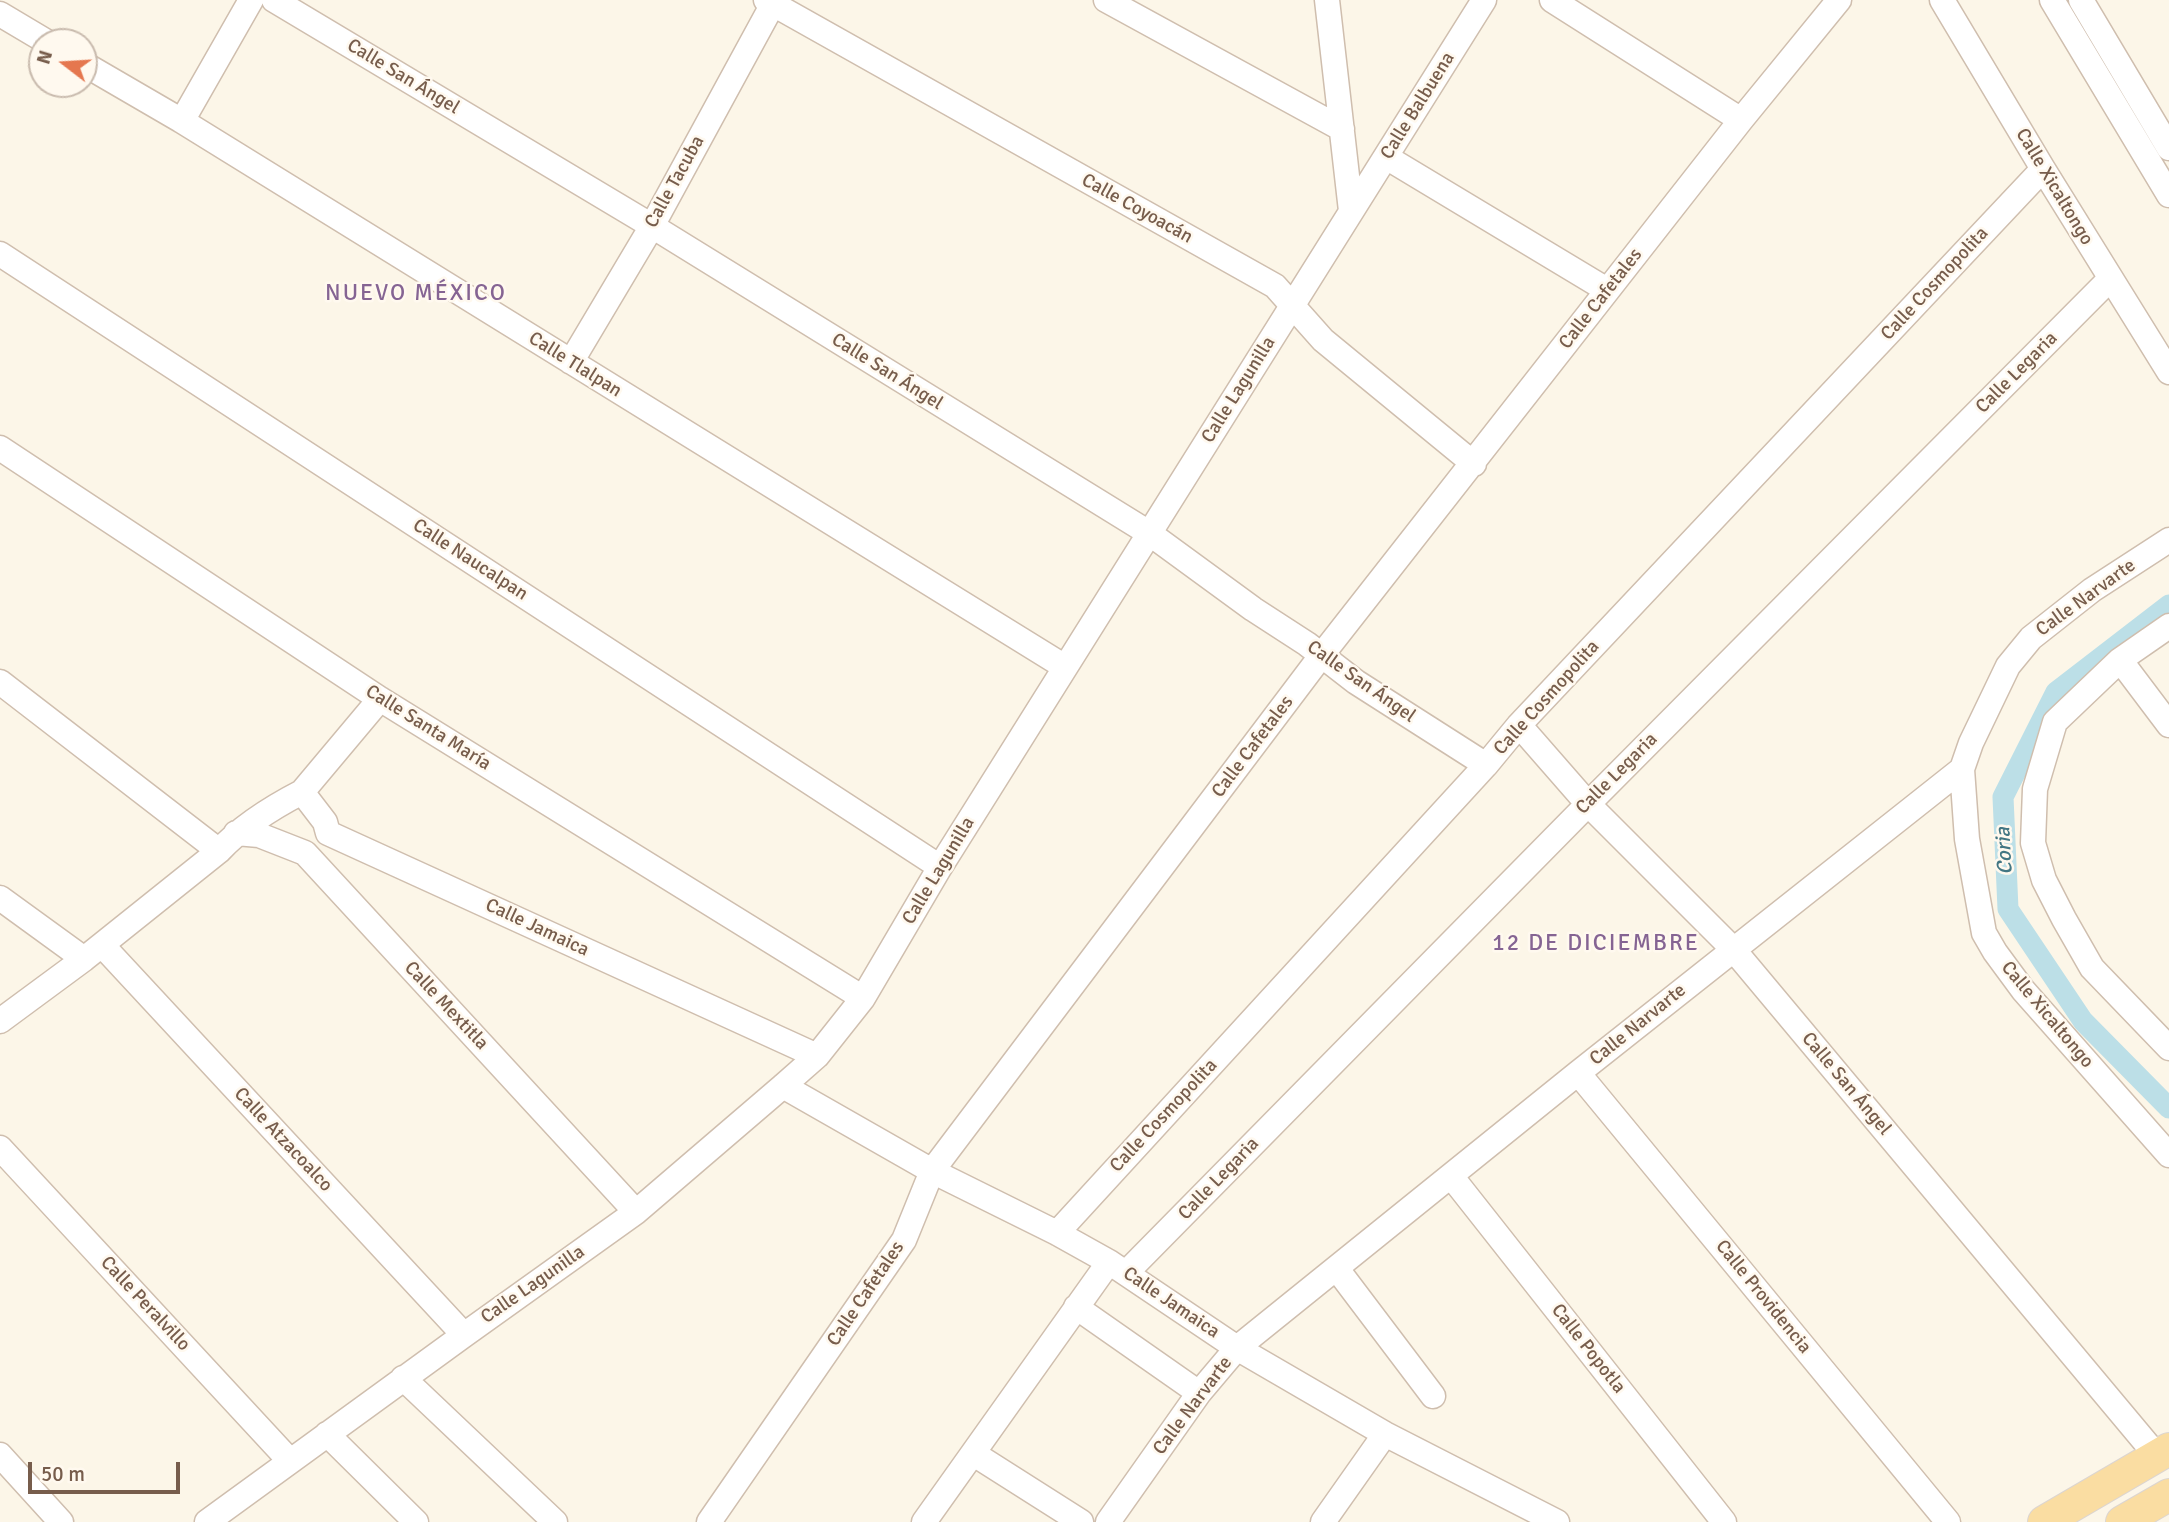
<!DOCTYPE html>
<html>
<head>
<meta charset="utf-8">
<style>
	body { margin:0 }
	#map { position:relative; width:2169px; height:1522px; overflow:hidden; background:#fcf6e8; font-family:Signika,sans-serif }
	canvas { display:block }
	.north { position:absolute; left:28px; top:28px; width:70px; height:70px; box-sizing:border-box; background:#fff9ef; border:2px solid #c9bbae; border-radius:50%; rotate:287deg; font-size:19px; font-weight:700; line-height:28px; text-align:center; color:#775d4c }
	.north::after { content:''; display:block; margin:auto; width:24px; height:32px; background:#e5774f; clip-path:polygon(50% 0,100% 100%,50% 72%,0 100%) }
	.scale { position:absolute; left:28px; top:1462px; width:152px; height:32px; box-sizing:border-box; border:4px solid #775d4c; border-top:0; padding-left:9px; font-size:21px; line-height:24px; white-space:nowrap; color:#775d4c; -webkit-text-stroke:5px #fff9ef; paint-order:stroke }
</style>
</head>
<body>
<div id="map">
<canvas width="2169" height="1522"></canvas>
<div class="north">N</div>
<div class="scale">50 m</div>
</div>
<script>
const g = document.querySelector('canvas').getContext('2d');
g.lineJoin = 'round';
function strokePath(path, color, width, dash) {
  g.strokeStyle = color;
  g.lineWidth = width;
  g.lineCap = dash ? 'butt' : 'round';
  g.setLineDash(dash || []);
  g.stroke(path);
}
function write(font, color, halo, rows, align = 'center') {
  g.font = font + ' Signika,sans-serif';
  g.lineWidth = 5;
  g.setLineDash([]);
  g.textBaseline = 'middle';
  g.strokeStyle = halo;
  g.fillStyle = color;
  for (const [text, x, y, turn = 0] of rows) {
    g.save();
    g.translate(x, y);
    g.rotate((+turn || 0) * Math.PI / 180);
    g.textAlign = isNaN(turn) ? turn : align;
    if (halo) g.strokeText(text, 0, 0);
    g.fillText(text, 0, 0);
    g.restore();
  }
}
strokePath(new Path2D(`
	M2169,605L2056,692L2003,797L2008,909L2083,1021L2169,1108`), '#bcdfe7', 21);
const minor = new Path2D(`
	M274,0L652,226L1149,533L1253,609L1307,644L1356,682L1486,765
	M766,0L1275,286L1323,340L1474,464
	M1106,0L1342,129
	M1327,0L1351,211
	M1552,0L1741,120
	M1942,0L2043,169L2169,372
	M2052,0L2169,195
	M2081,0L2169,148
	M0,14L47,42
	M84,64L182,121L1065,667
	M182,121L251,0
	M1386,157L1607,290
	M0,254L940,867
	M571,362L652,226L775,0
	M0,448L380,699L863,998
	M2169,626L2120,660L2055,722L2035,789L2033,843L2044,880L2064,919L2092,968L2169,1048
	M2120,660L2169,725
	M0,682L219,851
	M1519,725L1588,804L1733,949L2157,1456
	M1962,769L1967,839L1984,933L1995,952L2023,990L2169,1155
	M302,792L380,699
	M236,833L259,835L305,853L636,1212
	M0,898L84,959
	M102,945L464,1335
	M0,1021L84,959L219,851C242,826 271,808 302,792L325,822L328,833L817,1056
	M1578,1073L1948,1522
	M783,1086L932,1171L1057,1233L1109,1262L1237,1348L1385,1434L1557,1522
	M0,1148L290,1461
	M1451,1176L1724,1522
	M1057,1233L1486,765L1519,725L2043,169
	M1337,1269L1433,1396
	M1126,1273L1588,804L2110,279
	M1076,1307L1199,1393
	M403,1378L555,1522
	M327,1434L416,1522
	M974,1454L1081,1522
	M0,1455L61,1522
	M207,1522L464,1335L636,1212L783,1086L817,1056L863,998L940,867L1484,0
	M709,1522L904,1240L932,1171L1321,656L1741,120L1839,0
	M924,1522L1109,1262
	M1108,1522L1199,1393L1237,1348L1578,1073L1962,769L1971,743L2008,666L2031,638L2092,590L2169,540
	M1323,1522L1385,1434`);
const major = new Path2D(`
	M2044,1522L2169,1449
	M2122,1522L2169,1495`);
strokePath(minor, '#cfbeae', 27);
strokePath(major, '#dcd5d0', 34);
strokePath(minor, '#fff', 24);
strokePath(major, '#fadda2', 32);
write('19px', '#775d4c', '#fff9ef', [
	["Calle San Ángel",403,77,31],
	["Calle Balbuena",1418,106,-58],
	["Calle Tacuba",675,182,-61],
	["Calle Xicaltongo",2054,187,59],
	["Calle Coyoacán",1137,209,29],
	["Calle Cosmopolita",1935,284,-47],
	["Calle Cafetales",1601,299,-52],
	["Calle Tlalpan",575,365,32],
	["Calle San Ángel",887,372,32],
	["Calle Legaria",2017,373,-45],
	["Calle Lagunilla",1239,390,-58],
	["Calle Naucalpan",470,560,33],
	["Calle Narvarte",2086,598,-36],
	["Calle San Ángel",1361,682,35],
	["Calle Cosmopolita",1547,698,-48],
	["Calle Santa María",428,728,32],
	["Calle Cafetales",1253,747,-53],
	["Calle Legaria",1617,774,-45],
	["Calle Lagunilla",939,871,-59],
	["Calle Jamaica",537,928,25],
	["Calle Mextitla",446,1006,47],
	["Calle Xicaltongo",2047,1015,50],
	["Calle Narvarte",1638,1025,-39],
	["Calle San Ángel",1846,1084,50],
	["Calle Cosmopolita",1164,1116,-47],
	["Calle Atzacoalco",283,1140,47],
	["Calle Legaria",1219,1179,-46],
	["Calle Lagunilla",533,1285,-35],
	["Calle Cafetales",866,1294,-56],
	["Calle Providencia",1763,1297,51],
	["Calle Jamaica",1171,1303,34],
	["Calle Peralvillo",145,1304,47],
	["Calle Popotla",1588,1349,52],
	["Calle Narvarte",1193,1406,-53]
]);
write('italic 21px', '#427683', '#fff9ef', [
	["Coria",2005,851,-93]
]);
g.letterSpacing = '2px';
write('23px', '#856493', '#fff9ef', [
	["NUEVO MÉXICO",416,294],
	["12 DE DICIEMBRE",1596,944]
]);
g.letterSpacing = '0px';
</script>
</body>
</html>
